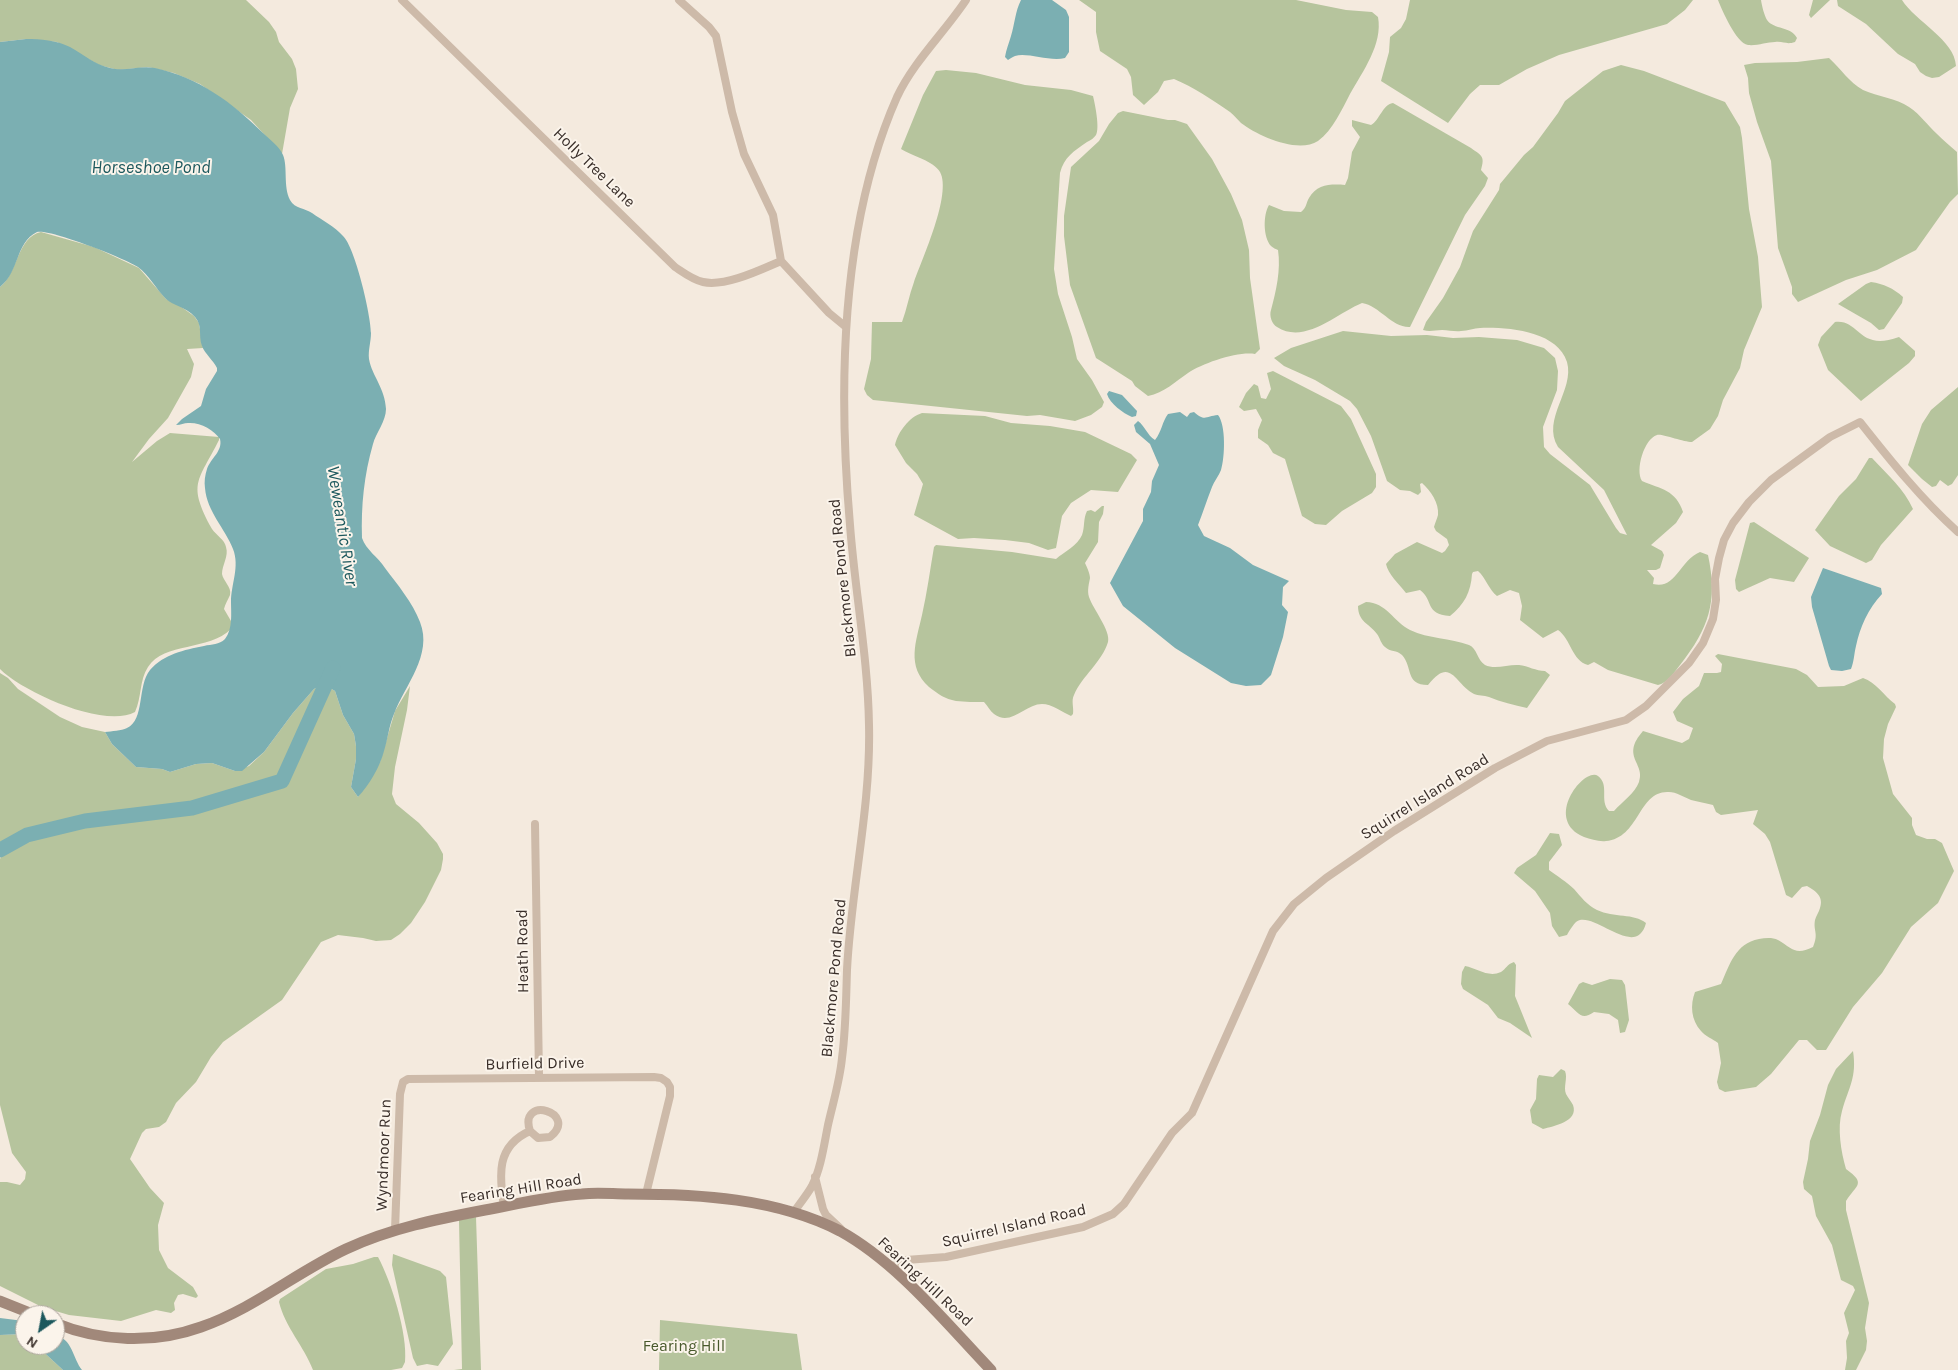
<!DOCTYPE html>
<html>
<head>
<meta charset="utf-8">
<style>
	body { margin:0 }
	#map { position:relative; width:1958px; height:1370px; overflow:hidden; background:#f4eade; font-family:Karla,sans-serif }
	canvas { display:block }
	.north { position:absolute; left:15px; top:1305px; width:50px; height:50px; box-sizing:border-box; background:#fbf4eb; border:1px solid #ada59d; border-radius:50%; rotate:213deg; font-size:14px; font-weight:700; line-height:20px; text-align:center; color:#392e29 }
	.north::after { content:''; display:block; margin:auto; width:18px; height:22px; background:#1c585d; clip-path:polygon(50% 0,100% 100%,50% 72%,0 100%) }
</style>
</head>
<body>
<div id="map">
<canvas width="1958" height="1370"></canvas>
<div class="north">N</div>
</div>
<script>
const g = document.querySelector('canvas').getContext('2d');
g.lineJoin = 'round';
function fill(path, color) {
  g.fillStyle = color;
  g.fill(path, 'evenodd');
}
function strokePath(path, color, width, dash) {
  g.strokeStyle = color;
  g.lineWidth = width;
  g.lineCap = dash ? 'butt' : 'round';
  g.setLineDash(dash || []);
  g.stroke(path);
}
function write(font, color, halo, rows, align = 'center') {
  g.font = font + ' Karla,sans-serif';
  g.lineWidth = 4;
  g.setLineDash([]);
  g.textBaseline = 'middle';
  g.strokeStyle = halo;
  g.fillStyle = color;
  for (const [text, x, y, turn = 0] of rows) {
    g.save();
    g.translate(x, y);
    g.rotate((+turn || 0) * Math.PI / 180);
    g.textAlign = isNaN(turn) ? turn : align;
    if (halo) g.strokeText(text, 0, 0);
    g.fillText(text, 0, 0);
    g.restore();
  }
}
fill(new Path2D(`
	M0,0H246L269,22L276,32L279,42L292,59L296,69L298,89L290,108L282,154L251,120L200,84L174,73L148,67L118,70L99,65L57,42L26,39L0,42Z
	M1079,0H1296L1346,10L1372,12L1378,17C1383,44 1363,71 1350,94C1342,109 1333,130 1318,141C1298,154 1258,136 1241,123C1237,119 1234,115 1230,112C1213,100 1193,87 1174,79L1164,81L1158,92L1144,105L1133,95L1131,77L1127,69L1100,51L1096,32V12Z
	M1410,0H1693L1685,10L1667,24L1559,55L1527,69L1499,85H1480L1470,94L1448,123L1381,81L1389,52L1390,37L1401,28L1406,19Z
	M1718,0H1761C1762,6 1764,15 1767,20C1774,30 1791,26 1797,38L1795,42C1786,45 1784,41 1775,42C1767,42 1757,46 1748,45C1736,43 1722,10 1718,0Z
	M1813,0H1830L1811,18L1809,15Z
	M1837,0H1902C1915,21 1955,40 1956,66L1939,77L1932,78L1926,76L1920,72L1915,64L1898,54L1866,24L1838,6Z
	M1829,58C1841,69 1849,82 1863,90C1878,97 1896,98 1909,107C1921,115 1927,125 1937,134C1943,140 1950,146 1957,152L1958,194L1950,202L1916,250L1877,270L1846,280L1798,302L1792,294V287L1778,248L1771,161L1757,122L1749,93L1748,78L1744,65L1755,63L1797,62Z
	M1621,65L1644,71L1725,102L1740,127L1742,138L1749,209L1758,257L1762,307L1744,350L1740,368L1723,400L1718,416L1710,429L1692,442C1683,442 1661,433 1657,435C1644,439 1635,470 1642,481C1661,489 1676,490 1683,512L1676,523L1651,545L1662,551L1664,555L1660,568L1656,570H1647L1654,578L1653,584C1676,590 1679,561 1700,552L1708,555C1718,602 1709,628 1680,665C1674,673 1667,683 1658,685L1608,670L1594,662L1588,665C1572,661 1571,639 1558,630L1543,638L1520,620L1522,606L1519,593L1510,590L1497,596C1489,590 1486,578 1478,571L1473,572L1472,574C1471,592 1464,605 1450,616C1424,614 1434,600 1420,590L1406,593C1399,584 1388,574 1386,564L1395,554L1417,542L1442,553L1445,551L1449,545L1447,539L1436,531L1434,527C1435,523 1437,519 1438,515C1439,503 1431,491 1422,483L1420,484L1421,492L1418,495L1410,491L1400,490L1387,481L1371,436L1357,409L1350,401L1315,380L1284,366L1274,358L1291,348L1343,331L1391,336L1427,335L1453,338L1479,337L1517,340L1544,348L1555,358L1558,371L1557,390L1543,427L1544,447L1550,454L1590,485L1616,528L1620,533L1627,535L1604,490L1558,447C1541,419 1575,390 1567,362C1557,331 1508,327 1480,328C1474,328 1468,331 1461,331C1455,332 1449,330 1442,330C1435,330 1430,332 1423,330L1426,322L1443,298L1460,267L1473,231L1499,190L1500,184L1524,155L1533,147L1558,113L1565,101L1603,71Z
	M946,70L976,73L1025,85L1071,90L1093,96C1095,104 1100,128 1096,135C1094,138 1091,140 1087,142C1074,151 1064,157 1060,173L1054,269L1058,294L1072,337L1077,359L1092,380L1104,402L1102,407L1091,415L1075,421L1040,415L1027,416L873,400L867,395L864,389L871,359L872,322H902C907,309 909,295 914,282C922,259 952,194 940,172C934,161 912,156 901,149L923,95L936,71Z
	M1393,103L1471,148C1482,156 1485,156 1481,170L1488,178L1485,186L1465,215L1410,327C1392,328 1380,306 1362,303C1337,313 1305,345 1277,327C1272,324 1269,316 1271,310C1276,291 1281,270 1278,250C1276,249 1273,248 1271,246C1263,237 1263,215 1269,205L1284,211L1301,212C1307,207 1306,203 1309,198C1317,184 1331,184 1345,185L1348,178L1352,152L1360,137L1352,126V120L1371,125C1380,120 1382,105 1393,103Z
	M1123,111L1168,120H1175L1187,124L1212,159L1231,194L1242,220L1249,250L1250,278L1260,349L1255,354C1238,351 1203,363 1188,373C1176,381 1164,393 1148,396L1135,386L1132,381L1096,358L1070,285L1064,236V216L1071,167L1099,141L1109,124L1118,113Z
	M41,232L94,247L139,268L166,299L180,306L194,316L199,323L203,348L187,349L194,364L191,377L168,418L149,439L132,462L157,441L170,433L219,437V440C198,482 187,483 212,529C216,535 225,540 226,547C229,556 222,565 222,574C223,581 232,587 230,595C228,600 225,604 224,609L231,621V629C209,651 164,642 148,667C139,681 142,697 135,712C104,729 23,692 0,669V287C18,273 17,237 41,232Z
	M1871,282C1884,284 1893,288 1903,297L1902,303L1884,329L1879,330L1871,323L1838,304L1866,284Z
	M1835,322C1860,319 1858,352 1899,337L1915,351V356L1909,363L1861,401L1828,370L1818,345L1821,337Z
	M1273,371L1341,406L1351,419L1376,474V487L1372,493L1342,511L1326,525L1315,524L1302,516L1285,459L1273,453L1268,445L1258,438V430L1262,420L1256,409L1244,411L1239,407L1246,393L1254,384L1258,386L1261,398L1266,399L1271,389L1267,373Z
	M1958,387V475L1952,484L1948,486L1940,480L1936,486L1932,487L1922,479L1908,465L1922,424L1931,410Z
	M922,413L985,416L1011,423L1050,426L1085,432L1131,454L1137,460L1118,492L1091,490L1071,503L1062,516L1056,548L1048,550L1029,543L1005,540L974,538L958,539L914,515L923,484L917,474L906,463L895,445C898,432 909,417 922,413Z
	M1869,458H1872C1887,474 1904,489 1913,509L1881,545L1872,560L1866,563L1830,546L1815,530L1839,496L1856,479Z
	M1102,506H1104L1103,514L1099,522L1098,542L1085,563C1087,567 1090,574 1090,578C1089,584 1087,590 1089,597C1093,609 1111,631 1108,642C1102,662 1082,676 1074,695C1071,701 1074,707 1073,714L1071,716C1062,712 1052,704 1042,704C1025,704 1011,727 994,714C990,711 988,706 984,702C975,702 965,702 956,701C945,699 938,694 929,687C906,666 916,642 922,615C927,593 930,570 934,547L936,545L1012,552L1056,559C1064,552 1078,545 1082,535C1085,527 1083,519 1087,511L1091,510L1095,512Z
	M1754,522L1809,558L1794,582L1770,578L1739,592L1736,589L1735,580L1750,523Z
	M1366,602C1386,602 1394,622 1410,630C1429,639 1450,638 1469,645C1477,648 1477,660 1485,665C1495,670 1509,664 1519,665C1528,666 1536,671 1545,671L1550,675L1527,708C1514,705 1501,702 1489,697C1484,695 1478,696 1474,694C1454,683 1451,656 1428,685C1405,685 1413,667 1402,655C1397,650 1390,652 1385,647C1381,644 1380,638 1377,634C1369,623 1358,622 1358,606Z
	M1718,654L1796,669L1807,675L1818,687L1844,686L1863,678C1876,682 1884,696 1895,704L1896,707L1888,724L1884,739L1883,758L1893,794L1912,818V825L1916,835L1927,839H1935L1942,843L1954,871L1938,903L1911,927L1882,973L1853,1007L1826,1050H1817L1807,1040H1799L1771,1074L1756,1087L1725,1092L1719,1089L1717,1082L1721,1063L1718,1043C1713,1039 1705,1036 1701,1031C1691,1020 1690,1005 1695,992L1721,984C1730,964 1735,944 1759,939C1765,938 1772,937 1778,940C1792,948 1795,956 1813,947C1819,933 1813,931 1815,920C1816,916 1819,912 1820,908C1824,897 1816,891 1807,886L1802,887L1792,898L1786,895L1770,842L1765,834L1753,824L1758,810L1721,815L1716,812L1713,805C1706,803 1698,802 1691,800C1684,797 1676,792 1669,792C1638,790 1640,838 1606,841C1599,842 1591,839 1584,837C1542,819 1585,766 1598,776C1610,785 1599,801 1609,811H1614C1622,802 1635,793 1639,782C1646,763 1620,757 1643,731L1682,743L1689,739L1693,728L1677,721L1673,712L1683,699L1699,686L1704,673H1717L1721,672L1722,664L1715,656Z
	M0,673L8,678L18,689L60,717L82,727L105,732L112,744L136,767L162,769L170,772L196,764L212,763L235,771L249,766L264,752L293,713L314,689L323,684L335,691L343,715L354,734L356,746V759L351,787L358,797L380,762L395,711L410,686L407,710L395,767L392,794L396,804L419,823L437,843L443,854V859L441,870L425,902L411,923L400,934L391,940L376,941L363,938L338,935L321,942L282,1000L223,1042L211,1057L196,1082L176,1103L166,1122L159,1127L146,1129L142,1133L130,1159L150,1188L164,1203L158,1225L159,1250L168,1268L193,1287L198,1296L196,1298L183,1294L178,1295L174,1303L175,1310L171,1313L156,1310L121,1321L69,1315L42,1307L0,1286V1182H7L20,1185L25,1179L26,1172L12,1153L0,1105V859L1,857L0,856Z
	M1550,833L1559,834L1562,845L1549,862V870C1557,876 1567,882 1574,889C1581,897 1587,905 1597,910C1614,918 1634,913 1646,923C1636,961 1593,909 1576,922C1573,925 1569,931 1567,935L1559,937L1552,926L1550,913L1535,891L1514,873L1517,868L1536,855Z
	M1514,962L1516,965L1515,996L1532,1038L1510,1023L1498,1018L1488,1005L1463,989L1461,984L1462,972L1465,966C1477,968 1488,978 1501,972C1506,969 1507,964 1514,962Z
	M1610,979L1622,980L1625,985L1629,1020L1625,1032L1620,1033L1618,1020L1609,1014L1594,1012C1581,1021 1579,1013 1568,1004L1579,984L1583,982L1592,985Z
	M1853,1051C1857,1078 1849,1086 1842,1111C1837,1128 1841,1152 1846,1169C1867,1184 1856,1185 1846,1201V1210L1869,1303L1865,1328L1867,1341L1866,1350L1856,1370H1845L1847,1358L1846,1341L1849,1333L1844,1313L1855,1290L1853,1286L1841,1280L1832,1245L1816,1216L1812,1196L1804,1189L1803,1182L1808,1159L1810,1141L1820,1115L1828,1085L1836,1069Z
	M1561,1069L1565,1071C1568,1078 1563,1087 1566,1094C1568,1098 1571,1101 1573,1105C1579,1122 1553,1126 1543,1129L1532,1123L1530,1110L1536,1099L1537,1079L1539,1075L1553,1077Z
	M476,1217L481,1370H454L462,1369L459,1220Z
	M393,1254L440,1271L446,1277L453,1344L438,1366L427,1364L417,1366L413,1358L392,1265Z
	M374,1257H378C391,1281 408,1334 405,1362L402,1368L391,1370H313C304,1346 285,1327 279,1302L280,1299L326,1269L353,1264Z
	M660,1320L797,1334L802,1370H659Z
	M25,1334V1345H36L63,1370H0V1335Z`), '#b6c49d');
fill(new Path2D(`
	M1021,0H1052L1066,10L1069,17V52L1065,58C1050,62 1027,52 1015,56C1012,57 1010,59 1008,60L1005,57C1006,50 1009,43 1011,36C1015,23 1015,12 1021,0Z
	M26,39C41,39 56,40 70,47C84,55 94,64 110,68C125,72 140,65 155,68C198,77 233,103 263,133C269,139 280,147 283,155C288,167 283,186 290,200C295,209 305,208 312,213C322,220 335,227 343,236C355,247 371,315 371,333C371,342 368,350 369,359C372,376 385,388 386,409C386,421 376,433 373,444C364,475 361,506 362,538C366,550 378,557 385,568C397,584 413,603 420,622C433,655 405,685 394,714C389,726 388,738 384,751C380,767 369,785 358,797L351,787L356,759V746L354,734L343,715L335,691L323,684L314,689L293,713L264,752L242,771H235L212,763L196,764L170,772L162,769L136,767L112,744L105,732C112,731 121,731 127,728C145,720 137,686 150,670C164,654 184,650 204,646C212,644 219,645 225,639C233,629 231,613 231,602C231,584 240,567 233,549C225,528 207,512 205,488C204,482 205,475 207,469C211,458 223,451 220,439C214,430 200,422 188,423C184,423 181,425 176,425L182,419L201,406L206,389L217,371V368C213,360 205,354 202,346C198,335 203,326 195,317C186,307 172,305 166,299C156,289 149,275 138,267C127,259 48,228 37,232C15,243 20,271 0,287V42Z
	M1109,391L1122,395L1137,411L1136,416L1132,417C1123,413 1110,404 1107,394Z
	M1180,412L1187,417L1190,413L1194,412C1205,422 1206,416 1218,415C1226,425 1225,457 1221,470C1219,476 1214,481 1212,487C1207,500 1203,512 1198,525L1204,536L1230,548L1253,565L1289,581L1283,587L1282,605L1288,612L1283,637L1271,675L1261,685L1246,686L1231,683L1175,648L1123,606L1110,583L1143,521V509L1151,492L1152,481L1159,465L1150,444L1136,432L1134,425L1138,421C1145,426 1147,435 1155,440C1162,431 1162,422 1168,414Z
	M1823,568L1881,588L1882,594C1868,609 1860,627 1856,646C1854,654 1854,662 1851,669L1842,671L1831,670L1829,666L1812,607L1811,597Z
	M0,1318L24,1321L25,1334L0,1335Z
	M55,1336C72,1337 73,1359 82,1370H63L36,1345H55Z`), '#7bafb2');
strokePath(new Path2D(`
	M0,850L27,835L85,821L192,808L282,781L333,668`), '#7bafb2', 15);
strokePath(new Path2D(`
	M402,0L675,267C684,273 693,280 703,282C725,287 760,270 781,261
	M679,0L709,27L716,36L732,112L744,154L773,215L781,261L829,313L846,327
	M535,824L539,1077
	M815,1177L823,1209L826,1215L841,1229
	M504,1207C499,1175 496,1146 530,1131C518,1094 580,1113 550,1137L538,1138L530,1131
	M794,1212C800,1203 807,1195 812,1186C821,1168 824,1145 828,1125C833,1103 840,1080 842,1058C846,1028 846,999 847,970C851,888 871,808 869,725C868,658 855,592 850,525C838,387 840,226 897,97C914,61 944,33 966,0
	M395,1230L400,1094L403,1082L408,1079L654,1077L661,1078L667,1082L670,1087V1096L646,1194
	M890,1267L906,1260L946,1257L1083,1227L1113,1214L1124,1204L1172,1133L1192,1113L1273,931L1294,904L1326,878L1394,831L1495,768L1547,741L1626,720L1646,706L1689,663L1703,643L1713,619L1716,600L1715,579L1719,558L1724,540L1733,523L1749,502L1771,480L1830,437L1860,422C1890,460 1922,500 1958,532`), '#cdbaa9', 8);
strokePath(new Path2D(`
	M0,1301L35,1315
	M55,1323C101,1342 154,1344 201,1327C253,1309 297,1272 346,1249C391,1228 438,1219 485,1210C517,1204 550,1196 582,1194C597,1192 613,1194 628,1194C699,1194 776,1198 840,1231C898,1263 946,1323 991,1370`), '#a1887a', 11);
write('16px', '#392e29', '#fbf4eb', [
	["Holly Tree Lane",594,168,44],
	["Blackmore Pond Road",843,578,-96],
	["Squirrel Island Road",1425,797,-32],
	["Heath Road",523,951,-91],
	["Blackmore Pond Road",834,978,-85],
	["Burfield Drive",535,1064,-1],
	["Wyndmoor Run",384,1155,-88],
	["Fearing Hill Road",521,1189,-9],
	["Squirrel Island Road",1014,1226,-13],
	["Fearing Hill Road",925,1282,43]
]);
write('16px', '#48592b', '#fbf4eb', [
	["Fearing Hill",684,1346]
]);
write('italic 18px', '#1c585d', '#fbf4eb', [
	["Horseshoe Pond",151,168],
	["Weweantic River",342,526,81]
]);
</script>
</body>
</html>
